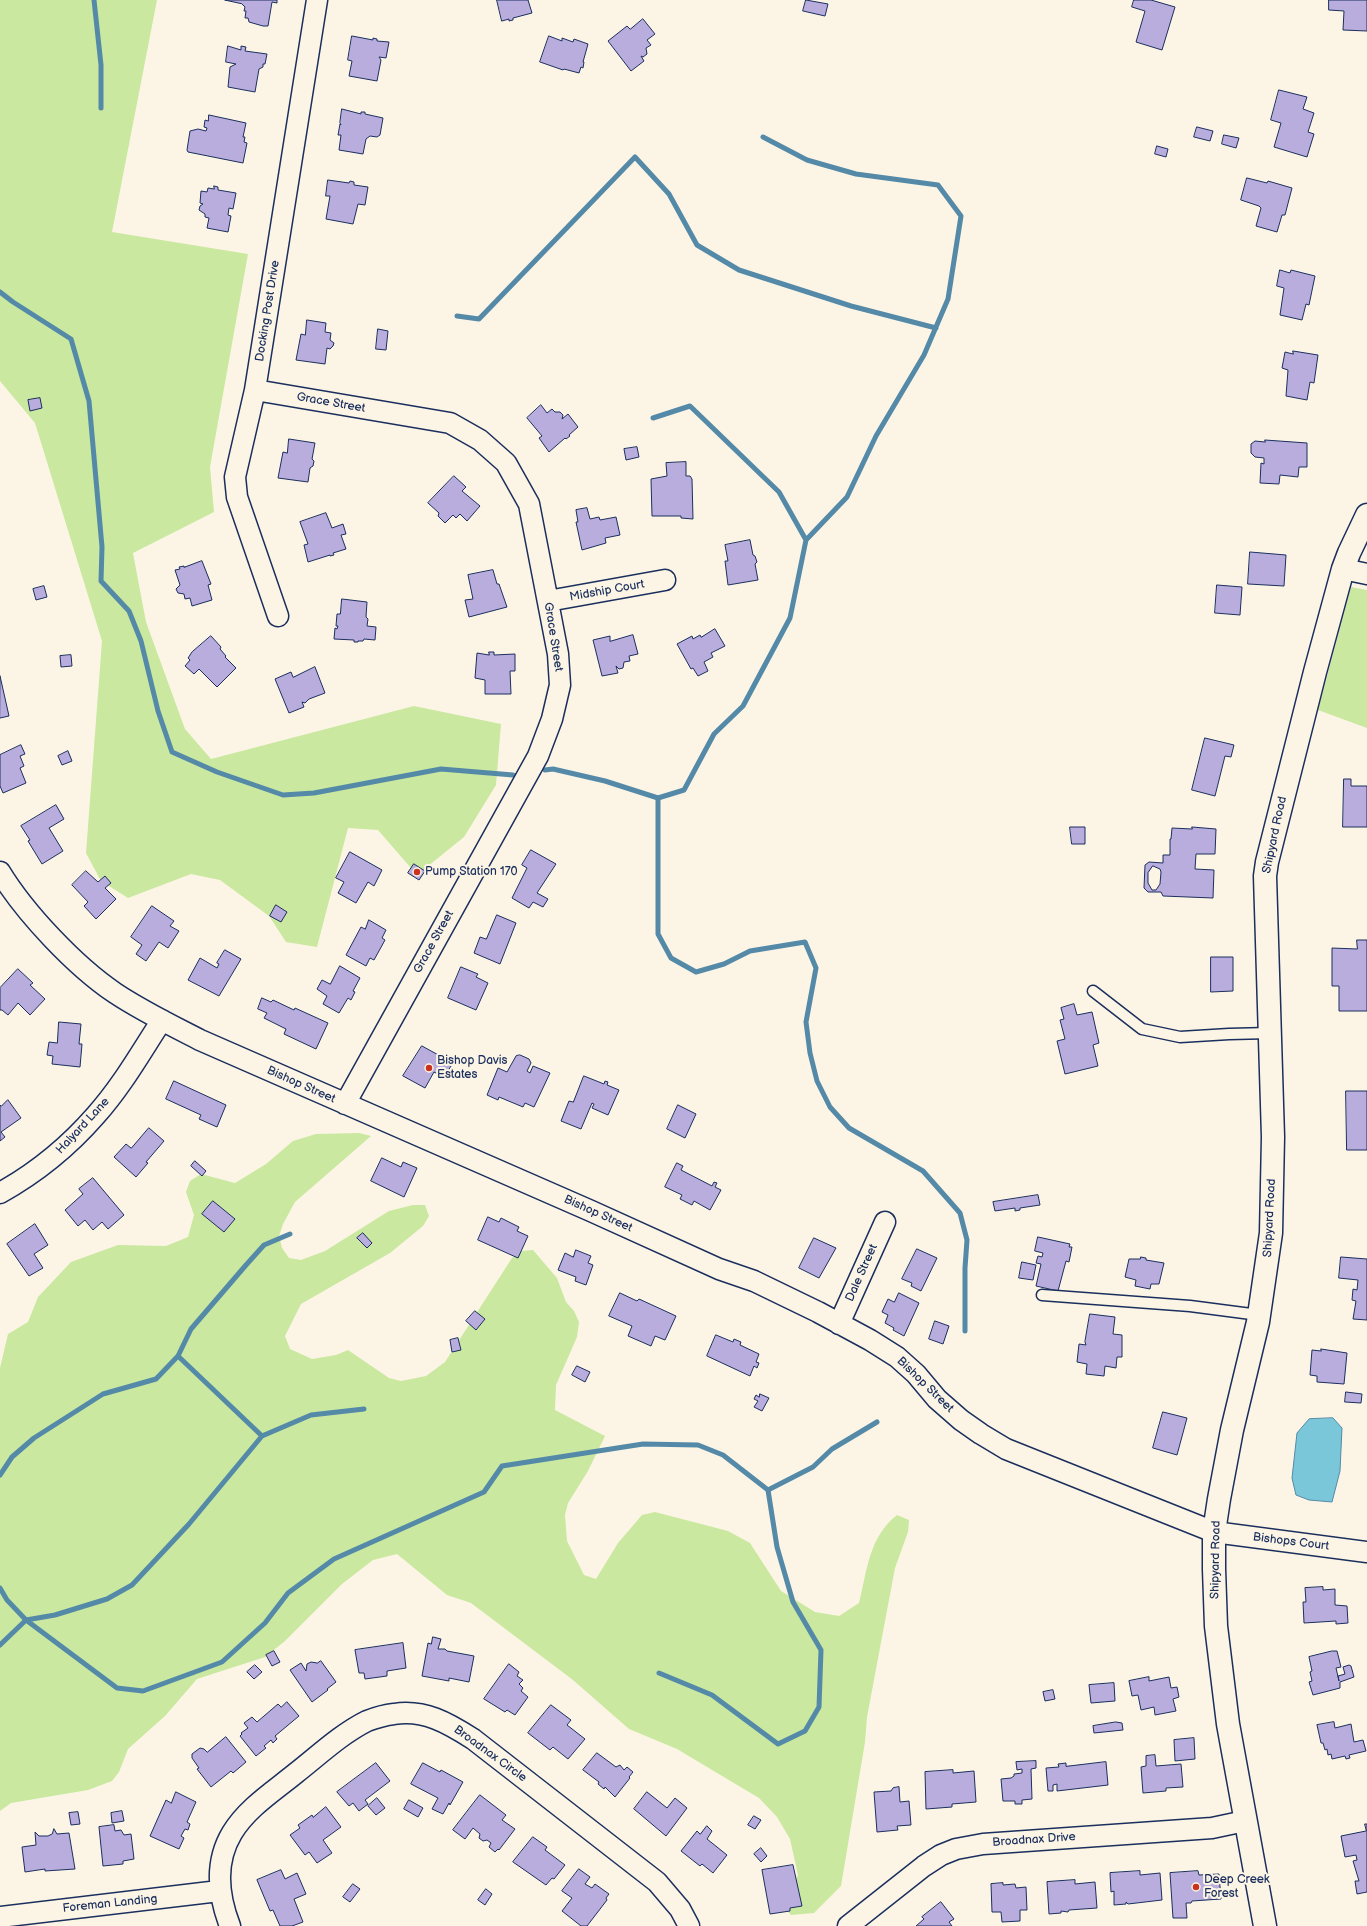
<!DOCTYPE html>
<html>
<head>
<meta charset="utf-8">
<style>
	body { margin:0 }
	canvas { display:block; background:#fcf5e5 }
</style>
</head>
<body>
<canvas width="1367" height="1926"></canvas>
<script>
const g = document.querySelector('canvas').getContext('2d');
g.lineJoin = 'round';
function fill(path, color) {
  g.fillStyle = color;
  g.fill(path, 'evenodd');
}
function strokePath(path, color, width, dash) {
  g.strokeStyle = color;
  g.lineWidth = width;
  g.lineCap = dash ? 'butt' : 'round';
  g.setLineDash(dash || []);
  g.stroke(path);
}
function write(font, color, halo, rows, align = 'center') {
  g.font = font + ' "Balsamiq Sans",sans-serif';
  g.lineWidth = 4;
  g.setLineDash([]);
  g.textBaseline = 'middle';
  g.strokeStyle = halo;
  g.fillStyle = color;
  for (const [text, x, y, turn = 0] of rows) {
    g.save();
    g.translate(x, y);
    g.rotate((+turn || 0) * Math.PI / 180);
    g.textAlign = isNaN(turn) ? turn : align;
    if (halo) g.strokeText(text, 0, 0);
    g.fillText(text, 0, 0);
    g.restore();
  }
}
fill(new Path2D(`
	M0,0H157L112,232L248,254L210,467L214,512L133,553L146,622L185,729L211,759L414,706L501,724L496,785L464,837L417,875L378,830L348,828L317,947L286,942L269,916L220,880L191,874L128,898L101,881L86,853L102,641L35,423L0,381Z
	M1351,587L1367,590V728L1318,710Z
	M359,1133L371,1136L295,1202L283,1224L279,1236L282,1248L289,1258L301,1260L325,1251L389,1211L413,1205H425L429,1216L423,1226L390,1253L301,1304L285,1336L290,1349L312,1359L336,1355L348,1350L389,1378L401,1381L426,1376L445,1362L512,1258L521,1251L533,1250L557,1278L566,1302L574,1311L579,1322L577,1337L556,1385L555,1410L605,1436L588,1471L568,1503L565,1515L567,1541L584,1575L596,1579L618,1543L642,1515L655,1512L728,1531L750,1543L781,1591L815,1612L839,1616L859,1603C867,1570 869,1537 897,1515L909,1520L908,1532L895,1568L867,1717L865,1742L841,1886L814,1913L791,1915L783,1906L798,1875L790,1839L777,1817L759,1798L677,1749L629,1729L573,1680L471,1603L447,1595L397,1554L373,1560L342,1584L285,1641L265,1657L197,1679L165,1716L128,1749L119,1772L112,1781L88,1790L11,1803L0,1811V1368L8,1334L28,1322L38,1297L71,1262L118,1245L166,1246L188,1237L194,1215L186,1192L190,1181L201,1174L235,1183L266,1164L293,1141L316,1134Z`), '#cae8a0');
const water = new Path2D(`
	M1333,1418L1342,1428L1340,1471L1332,1502L1309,1500L1296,1495L1292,1478L1297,1433L1309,1419Z`);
fill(water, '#7ac7da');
strokePath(water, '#548aa8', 1);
strokePath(new Path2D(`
	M94,0L101,65V108
	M0,292L13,302L71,339L89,401L102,547L101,581L129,611L141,641L158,711L172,752L217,772L283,795L314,793L441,769L513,775
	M457,316L479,319L635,157L669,194L697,245L739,270L851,306L936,328
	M653,418L690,406L779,492L806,540
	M545,770L553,769L605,781L658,798L684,790L714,734L743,706L790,618L806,540L847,497L876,436L924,355L948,299L961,216L938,185L856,174L807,160L763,137
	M658,798V934L671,958L696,972L724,964L750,951L805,942L816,968L806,1022L810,1053L817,1081L830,1107L849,1128L923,1171L960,1213L967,1240L965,1268V1331
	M178,1356L262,1436
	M0,1475L12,1457L34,1438L103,1394L156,1379L178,1356L191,1329L246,1265L264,1245L290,1234
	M768,1490L813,1467L832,1449L877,1422
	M0,1588L7,1600L26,1620L117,1688L143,1691L222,1662L265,1623L288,1593L334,1559L484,1492L502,1466L643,1444L698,1445L723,1455L768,1490L777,1547L793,1602L821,1650L819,1707L805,1731L778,1744L712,1695L659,1673
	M0,1645L26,1620L55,1615L107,1599L132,1585L189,1524L262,1436L311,1415L364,1409`), '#548aa8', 5);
const building = new Path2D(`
	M225,0H277V3L272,2L268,26H263L249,22L248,18H245L246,11H244L245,7L242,4Z
	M497,0H528L532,13L513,18V20L509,21V19L502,21Z
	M806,0L828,4L825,16L803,11Z
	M1134,0H1151L1175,7L1162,50L1136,42L1145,11L1132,7Z
	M1329,0H1367V31L1343,30L1344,11L1329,10Z
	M643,19L655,34L647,40L651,45L646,48L647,54L643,57L641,56L644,61L631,71L608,41L627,26L630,29Z
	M352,36L373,40V38L377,39V41L389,42L386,58L379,57L381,60L377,81L349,76L352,61L348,60Z
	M549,36L562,41V38L573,42L574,39L588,44L583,62H584L583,68L581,67L579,73L564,69L563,70L540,62Z
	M228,46L241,50V46L246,47L245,51L267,54L265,64H263V67L259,69L255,92L228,87L230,67L236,64L226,62Z
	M1279,90L1307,97L1303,109L1314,113L1308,132L1314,134L1307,157L1274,147L1281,123L1271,120Z
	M342,109L361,114V112H365V114L383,118L380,135L377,137L370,136L366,139L363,154L339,150L341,135H338L340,124L341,125L340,123Z
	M209,115L246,123L243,137H245L244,142L247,143L243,163L188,152L187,150L190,131L198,129L206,131L207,128L204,127L205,120L208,121Z
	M1197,127L1213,131L1210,141L1194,137Z
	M1224,135L1239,138L1236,148L1222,144Z
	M1157,146L1168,149L1166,157L1155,154Z
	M1247,178L1267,183L1268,181L1292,188L1285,215H1282L1277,232L1256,226L1261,208L1259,206L1241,200Z
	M328,180L349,183L350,181L354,182V185L368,187L365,205L358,204L353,224L326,219L330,196H326Z
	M214,186L218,187V190L236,193L233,209L229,208L228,215L231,216L228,232L207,228L209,218L205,217V214L199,210L200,206L203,204L200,203L201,191L207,192L208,188L214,189Z
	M1280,270L1290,273L1291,270L1315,276L1309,305L1306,304L1302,320L1280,315L1284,288L1277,286Z
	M307,320L326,323L325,332L331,333L330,340L334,343L333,346L330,349L327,348L325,364L296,360L301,334L305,335Z
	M378,329L388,331L386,350L376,349Z
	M1293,351L1318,355L1314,383L1310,382L1307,400L1286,396L1288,370L1282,368L1285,352L1293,354Z
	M40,398L42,408L30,411L28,400Z
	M541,405L547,413L552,409L555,412H560L563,415L562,419L568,414L578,427L569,435L570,436L566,439L565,438L549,452L539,438L542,436L527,418Z
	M289,439L315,443L312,459L314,461L313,466L310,468L308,482L278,478L283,452L287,453Z
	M1265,440L1307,443V467H1299L1298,477L1280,475L1279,484L1260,483L1261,463L1264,464V458L1255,457L1251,453V444L1255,441L1265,442Z
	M637,447L639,457L626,460L624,449Z
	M686,462V476H690L692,479L693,519L681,518V516H652L651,479L667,476L666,463Z
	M454,476L466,487L462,491L480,506L467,521L460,514L456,518L453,515L445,523L438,516L439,513L428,503Z
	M587,508L590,519L599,517L600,520L616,517L620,535L605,538L606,543L582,550L576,522H578L576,510Z
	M326,513L332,528L343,524L346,534L341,535L346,549L333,553L334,555L330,556V555L308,562L304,545L308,544L300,522Z
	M750,540L753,555L755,556L757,562L755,564L758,580L728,585L725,561H728L725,545Z
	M1250,552L1286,555L1284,586L1248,584Z
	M202,561L211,584L208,585L212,600L192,606L190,598L185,599L184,594L178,593L176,589L180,585L175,570L180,569L179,567L184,566V567Z
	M493,570L497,584H499L507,607L469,617L465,600L473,599L468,575Z
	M1217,585L1242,587L1240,615L1215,613Z
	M44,586L47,597L36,600L33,589Z
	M342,599L367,602L366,617L368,619L367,626L376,627L375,640L364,639L363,641H358V642H354V640L334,639L335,628L337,629L338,626H336L337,614H340Z
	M715,629L725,646L711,653L713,657L704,662L708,671L698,676L693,668L691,669L677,644L692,636L693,639L700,635L701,637Z
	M633,635L638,654L629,656L630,661L624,662L623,668L619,669L616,666L618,673L602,676L593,640L610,636V641Z
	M211,636L221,647L220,649L226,656L225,657L236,668L217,687L199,669L194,674L185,666L190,660L188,658L192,652Z
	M489,652H494V655L515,654V671H510L511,694H485V680L475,678L477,653L489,655Z
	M71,655L72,666L61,667L60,656Z
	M315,667L325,693L309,699L305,703L302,702L304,707L289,713L275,679L291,672L293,677Z
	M0,676L9,716L0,718Z
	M1205,738L1234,745L1231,757L1225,756L1215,796L1192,790Z
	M21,745L25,754L20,756L24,766L20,768L26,783L3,793L0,786V755Z
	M68,751L72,761L62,765L58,756Z
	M1344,779H1351V786H1367V827H1343Z
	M56,805L64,819L49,828L63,851L42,864L28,841L30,840L21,826Z
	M1070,827H1085V844H1072Z
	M1192,827L1216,829L1215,854H1196L1195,869L1214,870L1213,898L1163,896L1161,892H1148L1144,888L1145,865L1149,862L1163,863V855H1170V839H1171L1172,828L1192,829ZM1153,866L1160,869L1161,872L1160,884L1156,890H1152L1148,883V873Z
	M531,850L556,864L537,893L548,899L543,907L533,902L529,908L512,898L527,868L522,865Z
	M350,852L382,870L374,886L368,882L356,903L338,893L344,882L336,878Z
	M414,864L425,871L419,880L408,873Z
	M86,871L98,882L105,876L111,883L105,888L116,899L96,919L84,906L88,902L72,885Z
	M276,905L287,912L281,922L270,916Z
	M152,906L174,921L170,926L179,931L168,948L159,942L146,961L136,954L142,945L131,937Z
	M497,915L516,923L500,964L474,953L480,937L486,939Z
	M369,920L386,930L382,938L385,940L374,960L370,958L366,966L346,955L361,927L365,929Z
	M1357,940H1367V1011H1339V986H1332V948L1357,949Z
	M225,950L241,959L219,996L188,980L200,958L217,968L219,964L217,963Z
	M1211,957H1233V991L1211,992Z
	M340,966L360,978L353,991L355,992L351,1000L348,998L339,1013L323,1004L327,996L317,989L322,980L330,984Z
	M461,967L478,974L476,977L488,983L476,1010L448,998Z
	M18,969L33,983L30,985L45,999L30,1015L18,1003L8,1015L2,1010H0V988Z
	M262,998L271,1002L273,1000L294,1010L295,1008L328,1023L316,1049L284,1034L286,1029L264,1018L267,1013L258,1009Z
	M1074,1004L1077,1015L1092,1012L1099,1043L1093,1045L1098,1066L1065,1074L1057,1041L1065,1039L1060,1020L1064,1019L1061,1008Z
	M59,1022L81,1024L79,1044H82L80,1067L52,1064L53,1056L47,1055L49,1042L57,1043Z
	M422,1046L453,1063L444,1077L434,1072L425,1088L403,1076Z
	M520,1055L529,1059L531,1063L527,1071L530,1073L533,1066L550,1073L534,1107L525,1103L523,1107L499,1097L498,1100L487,1095L498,1068L507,1072L516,1056Z
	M584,1076L604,1084L605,1081L608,1082L607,1085L619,1090L608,1115L592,1108L594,1104L592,1103L581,1129L561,1121L569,1101L573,1102Z
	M174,1081L226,1105L217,1127L199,1119L201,1115L166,1099Z
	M1346,1091H1367V1150H1347Z
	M8,1100L21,1118L1,1132L5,1137L0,1141V1105L1,1106Z
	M678,1105L696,1114L685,1138L667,1129Z
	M149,1128L164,1141L146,1162L148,1163L136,1177L114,1157L126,1144L131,1148Z
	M382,1158L401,1167L403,1162L417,1168L404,1197L371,1181Z
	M195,1161L206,1171L202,1176L191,1166Z
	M677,1163L683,1166L681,1170L712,1186L714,1182L717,1183L715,1187L721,1190L710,1210L694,1201L692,1205L680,1199L682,1195L665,1187Z
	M93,1178L124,1215L108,1229L102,1222L93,1230L85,1220L78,1226L65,1210L83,1194L79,1189Z
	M1038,1195L1040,1205L1020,1208V1210L1015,1211V1208L995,1211L993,1202Z
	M213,1201L235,1219L224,1232L202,1214Z
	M488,1217L499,1222L501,1218L519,1227L517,1231L528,1236L518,1258L478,1240Z
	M35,1224L48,1245L34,1254L43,1268L29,1276L7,1244Z
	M363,1233L372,1243L367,1248L357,1238Z
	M1038,1237L1070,1244L1069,1247H1072L1069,1262L1066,1261L1058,1291L1036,1286L1041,1264L1036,1263L1038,1256L1042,1257L1043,1253L1035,1251Z
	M814,1238L836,1248L819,1278L799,1268Z
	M917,1249L937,1258L921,1291L911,1286L912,1283L902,1279Z
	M576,1250L591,1256L588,1263L593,1265L586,1285L575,1281L576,1277L558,1270L565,1253L573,1257Z
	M1141,1257L1146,1258V1260L1164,1263L1159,1284H1151L1150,1289L1135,1286L1136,1280L1125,1277L1129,1259H1140Z
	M1341,1257L1367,1259V1320L1353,1319L1356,1301L1352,1300L1353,1289L1357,1290L1358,1280L1339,1278Z
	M1022,1262L1036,1265L1033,1280L1019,1278Z
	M620,1293L637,1301L639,1299L676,1316L665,1340L655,1336L651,1346L628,1336L632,1326L609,1316Z
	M899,1293L919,1303L904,1336L893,1330L894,1328L885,1323L888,1315L882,1312L888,1299L894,1302Z
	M475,1311L485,1319L476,1330L466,1321Z
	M1090,1314L1115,1317L1113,1334L1122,1335V1357H1117L1116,1368L1105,1366L1104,1376L1086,1374L1087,1364L1077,1362L1079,1344L1086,1345L1085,1342Z
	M935,1321L949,1326L943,1344L929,1339Z
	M716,1335L733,1342L734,1339L741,1342L740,1345L759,1354L756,1362L759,1363L757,1368L754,1366L750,1376L707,1356Z
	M458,1338L461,1350L452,1352L450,1340Z
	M1321,1349L1347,1353L1344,1384L1317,1382V1376L1310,1375L1312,1350L1321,1351Z
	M577,1366L590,1372L585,1382L572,1375Z
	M1346,1392L1362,1394L1361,1403L1345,1402Z
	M760,1394L769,1398L762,1411L754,1407L758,1401L754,1399L756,1395L759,1397Z
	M1163,1412L1187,1418L1177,1455L1153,1448Z
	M1323,1587V1590L1335,1589V1605L1347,1606L1348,1623L1336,1624V1621L1304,1623L1303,1602H1306L1305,1588Z
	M433,1637L441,1639L438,1649H445L447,1651L474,1656L469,1682L449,1678V1681L422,1676L428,1643L431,1644Z
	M403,1643L406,1668L387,1671V1676L365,1679L364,1673H359L355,1650Z
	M274,1651L280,1662L272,1666L266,1655Z
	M1332,1651H1337L1341,1667L1336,1668L1339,1681L1338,1676L1345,1674L1343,1667L1349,1665L1351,1666L1354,1677L1340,1682V1688L1313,1695L1309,1682L1312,1681L1310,1672L1312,1671L1309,1657Z
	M321,1661L336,1682L327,1689L328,1690L312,1702L290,1670L301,1663L306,1671L307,1664L311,1662L317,1663Z
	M509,1664L519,1672L517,1676L523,1680L519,1684L523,1688L521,1691L528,1697L515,1715L507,1710L505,1712L484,1699Z
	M255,1665L262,1672L254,1679L247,1672Z
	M1149,1677V1681L1169,1677L1171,1688L1177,1687L1179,1697L1173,1699L1176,1711L1155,1715L1154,1707L1141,1710L1138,1695L1132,1696L1129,1681Z
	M1114,1683L1115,1701L1091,1703L1089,1685Z
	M1053,1690L1055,1699L1045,1701L1043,1692Z
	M287,1702L299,1716L275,1736L277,1739L273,1743L271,1740L264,1746L266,1748L256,1756L240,1736L242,1734L241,1733L248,1728L244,1723L252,1717L257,1722L278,1704L281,1707Z
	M551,1705L571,1720L567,1725L585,1739L568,1759L553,1747L550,1750L528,1733Z
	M1116,1722L1122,1723L1123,1730L1094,1733L1093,1726Z
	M1334,1722L1335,1728L1351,1724L1354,1742L1363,1740L1366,1751L1349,1755L1350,1758L1346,1759L1345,1756L1332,1759L1331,1754L1328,1755L1327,1749L1325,1750L1323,1743H1321L1317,1725Z
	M226,1737L246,1762L233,1773L231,1771L211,1787L197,1769L199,1768L192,1758V1754L200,1748L204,1749L207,1752Z
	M1194,1738L1195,1759L1175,1761L1174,1740Z
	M597,1753L616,1767L620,1765L624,1770L627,1767L633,1772L629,1777L630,1778L615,1797L605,1787L604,1789L598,1784L599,1782L583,1770Z
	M1155,1755L1156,1766L1181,1764L1183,1787L1166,1788V1791L1143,1793L1141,1767L1146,1766V1756Z
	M1036,1761V1768L1031,1769L1032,1799L1022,1800V1804H1015V1801H1003L1001,1779L1011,1778L1014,1776V1774L1022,1773V1769L1017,1770L1016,1762Z
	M1106,1762L1108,1785L1057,1791V1784L1053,1785V1791H1048L1046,1768L1059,1767L1058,1764L1066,1763V1766Z
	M376,1763L390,1781L365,1800L368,1804L359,1811L353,1803L349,1806L337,1792Z
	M423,1763L440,1772L441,1770L463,1782L450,1805L449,1803L443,1814L432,1809L438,1798L411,1784Z
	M953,1770V1773L974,1771L976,1802L952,1804V1807L926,1809L925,1772Z
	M899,1787L900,1802L909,1801L911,1825L897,1826L898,1830L877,1832L874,1792L891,1791L893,1788Z
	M176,1792L196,1802L187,1822L190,1824L188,1830L185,1829L181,1836L184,1838L179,1849L150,1836L166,1800L171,1803Z
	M647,1792L667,1808L675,1798L687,1808L666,1836L634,1809Z
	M480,1795L506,1815L502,1820L515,1829L499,1850L498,1849L495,1852L489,1847L491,1843L487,1840L483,1841L479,1838L480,1834L473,1828L465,1839L453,1830Z
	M377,1798L385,1808L376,1815L368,1806Z
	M409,1800L423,1808L418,1817L404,1809Z
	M326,1807L341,1827L323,1840L332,1853L317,1863L309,1852L305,1855L290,1835L300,1828L298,1825L312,1815L313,1817Z
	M122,1811L124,1821L112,1823L111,1813Z
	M78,1812L80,1824L71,1825L69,1813Z
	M754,1816L761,1820L755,1829L748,1825Z
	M1365,1824H1367V1892L1357,1894L1355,1881H1359L1353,1861L1357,1860L1356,1855L1345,1857L1341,1836L1366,1831Z
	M114,1825L115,1831L121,1830L124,1835L131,1834L134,1859L123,1861V1864L103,1866L99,1827Z
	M707,1826L712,1831L707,1839L727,1855L713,1873L702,1864L700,1866L681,1851L697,1831L700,1834Z
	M54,1829L57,1834L69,1833L75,1869L45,1871V1869L25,1872L22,1847L36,1845L35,1832L39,1836H48L52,1834Z
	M533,1837L547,1847L545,1850L565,1865L554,1879L552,1878L546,1885L513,1862Z
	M761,1848L767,1856L761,1862L754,1854Z
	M793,1865L802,1906L790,1908V1911L770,1914L762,1870Z
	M579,1869L590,1877L585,1884L592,1888L595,1884L609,1894L606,1898L607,1900L587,1926H581L562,1911L572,1898L562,1891Z
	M281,1870L285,1879L297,1873L306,1894L294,1899L303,1922L292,1926H280L273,1910L270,1911L257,1880Z
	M1140,1871V1875L1160,1873L1162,1900L1128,1904L1126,1902V1904L1114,1905V1891L1111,1892L1110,1873Z
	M1198,1871L1199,1875L1219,1874L1221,1899L1192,1901L1191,1903H1186L1187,1918H1173L1170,1873Z
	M1075,1880V1884L1095,1882L1097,1908L1069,1910L1068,1912L1061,1911V1913L1049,1914L1047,1882Z
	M1003,1883V1885L1015,1884L1016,1888L1026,1887L1027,1910H1020V1921L1002,1922L1001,1912H992L991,1884Z
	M353,1884L360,1889L350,1902L343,1897Z
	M486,1889L492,1894L485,1905L478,1900Z
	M941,1902L954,1919L949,1922L952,1926H916L924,1919L922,1917Z`);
fill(building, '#b8addd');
strokePath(building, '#1b2f5e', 1);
const lane = new Path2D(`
	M1093,991L1142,1029L1180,1037L1229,1034L1270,1033
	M1042,1295L1190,1306L1259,1315`);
const street = new Path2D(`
	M255,390L450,423L480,440L506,463L529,504L558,654L560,685L552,719L538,756L345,1104
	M1343,569L1367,574
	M548,601L665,580
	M278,616L237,497L235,477L255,390L317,0
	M0,872C25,913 75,966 115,993C142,1011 171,1025 200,1040L591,1211L719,1269L754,1281L818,1312L870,1340L897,1357L916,1374L937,1399L961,1420L981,1434L1006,1449L1214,1532L1367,1552
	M0,1193C36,1173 69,1146 96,1115C122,1086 141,1052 162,1020
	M839,1324L885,1222
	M0,1917L219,1891
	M230,1926C218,1895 214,1863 232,1833C247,1808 274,1791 296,1773C319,1755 341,1734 367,1721C375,1718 385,1715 394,1714C424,1709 448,1723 473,1739L657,1882L680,1909L689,1926
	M848,1926L924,1866L941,1855L956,1849L983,1844L1212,1828L1245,1821`);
const secondary = new Path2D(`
	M1265,1926L1228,1724L1216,1626L1214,1569V1532L1219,1499L1232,1430L1258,1322L1271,1233L1273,1137L1265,876L1267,862L1315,672L1343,569L1349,553L1367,515`);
strokePath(lane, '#1b2f5e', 13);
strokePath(street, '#1b2f5e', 23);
strokePath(secondary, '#1b2f5e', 25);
strokePath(lane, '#fcf5e5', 10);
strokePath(street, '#fcf5e5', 20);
strokePath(secondary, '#fcf5e5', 22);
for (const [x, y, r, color] of [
	[417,872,4,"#c8321e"],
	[429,1068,4,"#c8321e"],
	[1196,1887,4,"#c8321e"]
]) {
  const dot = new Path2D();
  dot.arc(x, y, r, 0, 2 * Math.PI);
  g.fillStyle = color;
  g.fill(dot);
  strokePath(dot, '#fcf5e5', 1.5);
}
write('12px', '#1b2f5e', '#fcf5e5', [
	["Docking Post Drive",268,311,-81],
	["Grace Street",331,403,10],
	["Midship Court",607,591,-10],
	["Grace Street",553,637,81],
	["Shipyard Road",1275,835,-78],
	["Grace Street",434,942,-61],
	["Bishop Street",301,1085,24],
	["Halyard Lane",83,1126,-47],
	["Bishop Street",598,1214,24],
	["Shipyard Road",1270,1218,-87],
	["Dale Street",862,1273,-66],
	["Bishop Street",925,1385,44],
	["Bishops Court",1291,1542,7],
	["Shipyard Road",1216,1560,-89],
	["Broadnax Circle",490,1754,36],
	["Broadnax Drive",1034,1840,-4],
	["Foreman Landing",110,1904,-6]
]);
write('12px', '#1b2f5e', '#fcf5e5', [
	["Pump Station 170",425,872],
	["Bishop Davis",437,1061],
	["Estates",437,1075],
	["Deep Creek",1204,1880],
	["Forest",1204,1894]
], 'left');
</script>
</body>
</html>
